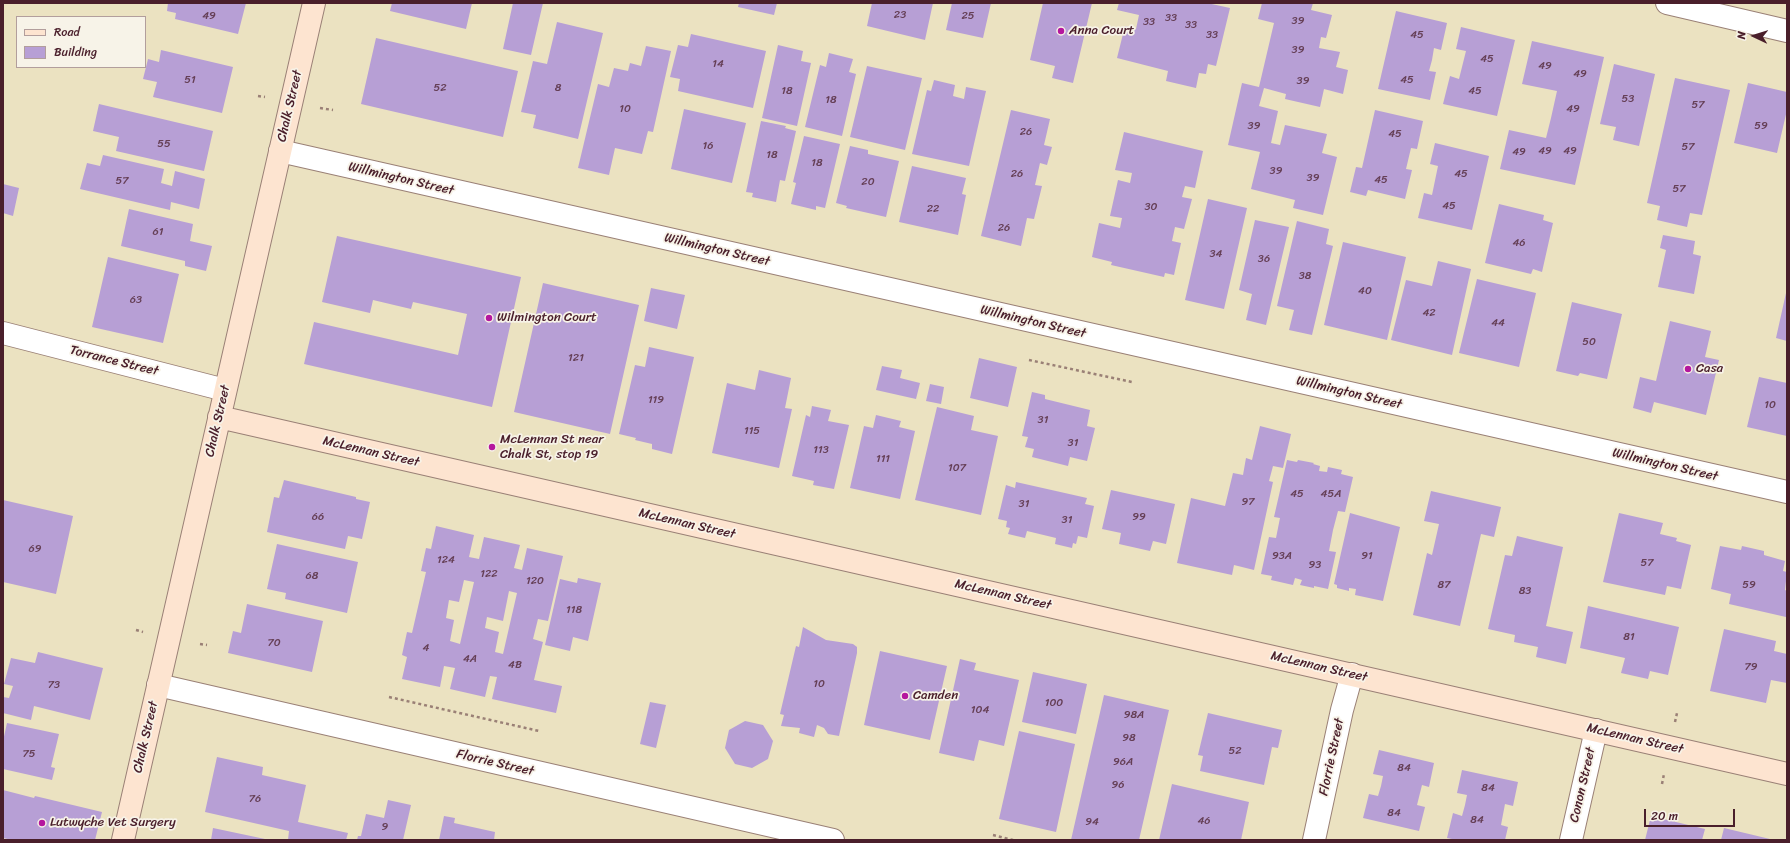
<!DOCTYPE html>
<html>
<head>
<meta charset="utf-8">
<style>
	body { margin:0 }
	#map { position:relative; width:1790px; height:843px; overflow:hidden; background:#ebe2c1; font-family:Sriracha,sans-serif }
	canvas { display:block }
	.frame { position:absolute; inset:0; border:4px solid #4a1f2b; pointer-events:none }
	.legend { position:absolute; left:16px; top:16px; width:130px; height:52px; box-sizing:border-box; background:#f7f3e8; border:1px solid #b29e9c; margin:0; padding:5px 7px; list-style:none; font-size:12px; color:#4a1f2b }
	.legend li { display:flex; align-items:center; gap:8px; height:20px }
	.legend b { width:20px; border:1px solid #b29e9c }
	.north { position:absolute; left:1734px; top:16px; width:40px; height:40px; -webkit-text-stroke:3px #f7f3e8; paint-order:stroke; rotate:274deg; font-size:11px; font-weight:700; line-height:16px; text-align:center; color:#4a1f2b }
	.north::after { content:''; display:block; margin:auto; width:14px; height:18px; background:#4a1f2b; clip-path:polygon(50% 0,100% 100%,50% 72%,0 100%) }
	.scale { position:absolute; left:1644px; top:809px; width:91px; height:18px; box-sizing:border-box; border:2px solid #4a1f2b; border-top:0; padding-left:5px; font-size:12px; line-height:14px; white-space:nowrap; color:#4a1f2b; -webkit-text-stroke:3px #f7f3e8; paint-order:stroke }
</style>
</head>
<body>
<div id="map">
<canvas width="1790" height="843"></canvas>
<div class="frame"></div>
<ul class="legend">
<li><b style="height:5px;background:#fde4d0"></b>Road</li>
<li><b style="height:11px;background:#b79fd5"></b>Building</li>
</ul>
<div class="north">N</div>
<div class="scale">20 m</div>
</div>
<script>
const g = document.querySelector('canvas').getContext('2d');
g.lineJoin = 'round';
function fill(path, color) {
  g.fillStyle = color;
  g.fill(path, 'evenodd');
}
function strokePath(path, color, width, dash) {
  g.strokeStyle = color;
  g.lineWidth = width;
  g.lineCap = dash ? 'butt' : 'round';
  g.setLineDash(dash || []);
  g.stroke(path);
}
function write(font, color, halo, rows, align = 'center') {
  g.font = font + ' Sriracha,sans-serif';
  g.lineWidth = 3.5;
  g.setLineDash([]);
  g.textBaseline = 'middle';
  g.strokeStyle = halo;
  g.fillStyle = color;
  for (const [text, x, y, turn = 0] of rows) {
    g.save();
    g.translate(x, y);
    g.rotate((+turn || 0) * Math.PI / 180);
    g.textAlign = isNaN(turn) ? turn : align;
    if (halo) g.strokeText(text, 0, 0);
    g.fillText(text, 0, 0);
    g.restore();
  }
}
fill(new Path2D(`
	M168,3H246L238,34L175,19L176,13L167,11Z
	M392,3H472L466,29L390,11Z
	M513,3H543L531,55L503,49Z
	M739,3H777L774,15L738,7Z
	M872,3H933L925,40L867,26Z
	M952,3H991L983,38L946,30Z
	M1043,3H1092L1073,83L1052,78L1055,66L1030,60Z
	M1119,3H1207L1230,8L1216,66L1208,64L1206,74L1199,73L1196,88L1166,81L1168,71L1117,58L1125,26L1136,29L1139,15L1117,10Z
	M1262,3H1313L1311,10L1332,15L1326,38L1321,37L1319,48L1340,52L1336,67L1348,70L1343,94L1324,89L1320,107L1285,99L1286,94L1264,88L1259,106L1278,111L1271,143L1280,145L1285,125L1327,134L1322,153L1337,157L1323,215L1293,208L1295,200L1251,189L1260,152L1228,145L1242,83L1259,87L1274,23L1258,19Z
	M1396,11L1447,23L1441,50L1434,48L1432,60L1429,71L1436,72L1430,100L1378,89Z
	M557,22L603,33L578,139L533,128L536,115L521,112L533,61L547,64Z
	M1461,27L1515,40L1497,116L1443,104L1450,76L1459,79L1466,51L1456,49Z
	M691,34L766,51L753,108L678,91L680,79L670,77L678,45L688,47Z
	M376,38L518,71L503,137L361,104Z
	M1532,41L1604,57L1575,185L1500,169L1509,130L1546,138L1551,118L1557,91L1522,84Z
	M778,45L803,51L801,61L811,63L797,126L762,118Z
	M646,46L671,51L653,132L648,131L642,154L615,148L609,175L578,168L598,84L609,87L614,68L628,71L630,63L641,66Z
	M161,50L233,67L222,113L153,97L157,82L143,79L148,59L159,62Z
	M829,53L853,59L849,72L856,74L842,136L805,127L820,65L826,67Z
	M1614,64L1655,74L1639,146L1613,140L1616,127L1600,124Z
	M867,66L922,78L905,150L850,137Z
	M1675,78L1730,90L1702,215L1690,213L1687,227L1657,220L1660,206L1647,203Z
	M934,80L955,85L953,96L964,99L966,87L986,91L969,166L912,154L927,90L931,91Z
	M1748,83L1787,92V110L1777,153L1734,143Z
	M99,104L213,131L204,171L116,151L119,137L93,131Z
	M684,109L746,123L732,183L671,169Z
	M1011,110L1050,119L1044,145L1052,147L1047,165L1040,163L1035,185L1042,186L1034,219L1027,218L1021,246L981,236Z
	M1375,110L1423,121L1417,149L1411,148L1406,169L1412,170L1405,199L1368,190L1366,196L1350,192L1356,167L1362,168Z
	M761,121L786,126L785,128L796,131L785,181L780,180L776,202L752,197L753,193L746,192Z
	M1124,132L1203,151L1195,188L1185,186L1182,197L1192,199L1184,229L1175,227L1172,241L1181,243L1174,275L1165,273L1164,277L1111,265L1112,262L1092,257L1099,223L1120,228L1122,218L1110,216L1118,180L1130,183L1132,173L1115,170Z
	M804,136L840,144L825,208L816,206V210L791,204L796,183L793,182Z
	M1435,143L1489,156L1472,230L1418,218L1424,193L1432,195L1438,166L1430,164Z
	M850,146L868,150V154L899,161L886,217L846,208L847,206L836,203Z
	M103,155L164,169L161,183L172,186L175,171L205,179L199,209L171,202L170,210L80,189L87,163L100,166Z
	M912,166L966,178L962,194L966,195L958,235L899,222Z
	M3,184L19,188L13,216L3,213Z
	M1208,199L1247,208L1224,309L1185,300Z
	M1499,204L1544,215L1543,220L1553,223L1542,272L1533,269L1531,274L1485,263Z
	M129,209L193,224L190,241L212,246L206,271L185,266V261L121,246Z
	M1255,220L1289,227L1266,325L1246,320L1252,294L1239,290Z
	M1297,221L1329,229L1326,244L1333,246L1312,335L1289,330L1294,310L1277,306Z
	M1663,235L1695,241L1693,254L1701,256L1694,294L1658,287L1666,250L1660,248Z
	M337,236L521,277L492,407L304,364L314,322L458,355L467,314L413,302L411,309L373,300L370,313L322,302Z
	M1343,242L1406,257L1387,340L1324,325Z
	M108,257L179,274L163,343L92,327Z
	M1438,261L1471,269L1452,355L1391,340L1406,280L1432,286Z
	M1477,279L1536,293L1519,367L1459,353Z
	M543,283L639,305L610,434L514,412Z
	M651,288L685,295L677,329L644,321Z
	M1786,293H1787V341L1776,338Z
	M1572,302L1622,314L1607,379L1580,373L1578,376L1556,371Z
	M1670,321L1711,331L1705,357L1719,360L1706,415L1654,402L1651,413L1633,408L1640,377L1656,381Z
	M649,347L694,357L672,454L652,449V444L635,440L636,438L619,434L635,365L645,367Z
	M979,358L1017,367L1008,407L970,398Z
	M882,366L902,370L900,378L920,383L916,399L876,390Z
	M759,370L791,378L785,408L792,409L779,468L712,453L727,383L755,390Z
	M1759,377L1787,383V436L1747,427Z
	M930,384L944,387L941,404L926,401Z
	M1032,392L1045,395V399L1090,410L1087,426L1095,428L1087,461L1070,457L1068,466L1032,457L1034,449L1025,447L1028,437L1022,436Z
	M812,406L831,410L828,421L849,425L834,489L813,485L814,481L792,476L806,415L810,417Z
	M937,407L974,416L971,430L998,436L981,515L915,500Z
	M876,415L901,421L899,427L915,431L900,499L850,488L864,426L873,428Z
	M1260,426L1291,434L1283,468L1273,466L1269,481L1273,482L1254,570L1234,565L1232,575L1177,563L1191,498L1225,506L1233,473L1243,475L1246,458L1252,460Z
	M1287,460L1297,462L1298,460L1314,463L1313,464L1320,466L1319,471L1327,472L1328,467L1342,470L1341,474L1353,477L1345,512L1338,511L1333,530L1329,551L1336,552L1328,589L1314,586V588L1300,585L1302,580L1295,578L1293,585L1271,580L1272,576L1261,574L1269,537L1276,538L1280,518L1274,517Z
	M284,480L356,497V499L370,502L362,539L348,536L345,549L267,532L274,497L279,498Z
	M1016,482L1087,498L1085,504L1094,506L1087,538L1078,536L1076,544L1073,543L1072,548L1055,544L1056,538L1027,531L1025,538L1008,534L1010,528L1006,527L1007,521L998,519L1006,485L1015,488Z
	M1111,490L1175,504L1166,544L1153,541L1150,551L1119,544L1121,533L1102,529Z
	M1431,491L1501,507L1494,537L1481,534L1460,626L1413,615L1427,553L1432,555L1439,524L1424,521Z
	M3,500L73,516L56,594L3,582Z
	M1350,513L1400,527L1383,601L1355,595L1356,589L1349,588V591L1337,588V585L1334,584Z
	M1619,513L1663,523L1660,534L1677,538L1676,541L1691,545L1681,589L1667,586L1665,595L1603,582Z
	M436,526L474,535L469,557L479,559L484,537L520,545L514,568L522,570L527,548L563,556L548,621L538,619L533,639L543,642L534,680L562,686L556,713L492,699L497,677L490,676L485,697L450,689L455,668L444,666L440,687L402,679L407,657L402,655L407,632L412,633L426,572L421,571L426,548L431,549ZM464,580L474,582L460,644L450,641L454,620L446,618L449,600L459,602ZM509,591L517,593L503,654L495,652L499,632L485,628L487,617L503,621Z
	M1517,536L1563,547L1546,626L1573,632L1566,664L1536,657L1538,647L1514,642L1515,635L1488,629L1505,555L1512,556Z
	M277,544L358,562L347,613L285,599L286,593L267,589Z
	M1720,546L1741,550L1742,546L1764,551V555L1785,561L1783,571L1787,572L1785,590L1787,591L1786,617L1729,604L1731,594L1711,589Z
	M578,578L601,583L588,641L573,637L570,651L545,645L560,579L577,583Z
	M247,604L323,621L312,672L228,653L233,631L241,633Z
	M1588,606L1679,627L1668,675L1650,671L1648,679L1621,673L1625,658L1580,648Z
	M803,627L826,640L853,644L857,647V653L839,736L828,734L824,728L817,725L814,737L799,733L800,728L781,726L784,715L780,714L796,646L799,647Z
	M1724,629L1776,641L1774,651L1787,654V683L1771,680L1766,703L1710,691Z
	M880,651L947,666L930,740L864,725Z
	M38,652L103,668L90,720L34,706L31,720L3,713V697L9,698L13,686L4,684L11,658L35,663Z
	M960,659L976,663L974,670L1019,680L1004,746L979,740L974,761L939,753Z
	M1033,672L1087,684L1076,734L1022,722Z
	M1104,695L1169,710L1139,840H1071Z
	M650,702L666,705L656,748L640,744Z
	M1208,713L1282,730L1278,748L1272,747L1264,785L1200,771L1203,756L1198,755Z
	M745,721L763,725L773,741L768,759L752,768L735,764L725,748L729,730Z
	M7,723L59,734L51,767L55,768L52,780L3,769V741Z
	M1019,731L1075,744L1056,832L999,819Z
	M1379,750L1434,763L1429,787L1422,785L1417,805L1425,807L1419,831L1363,818L1369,794L1378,796L1381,786L1383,776L1373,774Z
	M217,757L263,767L262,775L306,785L298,822L348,833L346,840H288L289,831L205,812Z
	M1462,770L1518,782L1513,806L1505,804L1501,825L1508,827L1505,840H1457L1447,838L1453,813L1462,816L1465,805L1467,795L1457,793Z
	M1172,784L1249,802L1241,840H1159Z
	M3,790L34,798L35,796L102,812L95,840H29L24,839L23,840H12L3,838Z
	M388,800L411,805L403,840H357L358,836H361L366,814L384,818Z
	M444,816L455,818L454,823L495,832L494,840H439Z
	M1651,816L1705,829L1702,840H1645Z
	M213,828L265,839V840H211Z
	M1724,828L1770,839V840H1721Z`), '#b79fd5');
const street = new Path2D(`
	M1667,3L1787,31
	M280,151L1787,492
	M3,333L225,390
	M158,685L833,840
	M1314,840L1342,710L1352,674
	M1571,840L1596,730`);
const secondary = new Path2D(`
	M219,417L1787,774
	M123,840L314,3`);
strokePath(street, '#9a8076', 24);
strokePath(secondary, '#9a8076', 24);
strokePath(new Path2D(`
	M258,96L265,97
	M320,108L333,110
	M1029,360L1132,382
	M136,630L143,632
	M200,644L207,645
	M389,697L539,731
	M1675,722L1677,713
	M1662,784L1664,774
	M993,835L1013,840`), '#9a8076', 2.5, [3, 3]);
strokePath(street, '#fff', 22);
strokePath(secondary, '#fde4d0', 22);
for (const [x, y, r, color] of [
	[1061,31,4,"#b5179e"],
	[489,318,4,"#b5179e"],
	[1688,369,4,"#b5179e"],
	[492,447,4,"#b5179e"],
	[905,696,4,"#b5179e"],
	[42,823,4,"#b5179e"]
]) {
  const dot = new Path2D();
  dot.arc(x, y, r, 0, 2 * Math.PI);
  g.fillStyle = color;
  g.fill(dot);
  strokePath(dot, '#f7f3e8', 1.5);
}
write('11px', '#653f56', null, [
	["23",900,15],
	["49",209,16],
	["25",968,16],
	["33",1171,18],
	["39",1298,21],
	["33",1149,22],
	["33",1191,25],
	["33",1212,35],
	["45",1417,35],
	["39",1298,50],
	["45",1487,59],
	["14",718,64],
	["49",1545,66],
	["49",1580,74],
	["51",190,80],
	["45",1407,80],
	["39",1303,81],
	["52",440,88],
	["8",558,88],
	["18",787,91],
	["45",1475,91],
	["53",1628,99],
	["18",831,100],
	["57",1698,105],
	["10",625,109],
	["49",1573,109],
	["39",1254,126],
	["59",1761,126],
	["26",1026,132],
	["45",1395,134],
	["55",164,144],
	["16",708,146],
	["57",1688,147],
	["49",1545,151],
	["49",1570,151],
	["49",1519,152],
	["18",772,155],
	["18",817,163],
	["39",1276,171],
	["26",1017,174],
	["45",1461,174],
	["39",1313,178],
	["45",1381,180],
	["57",122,181],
	["20",868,182],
	["57",1679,189],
	["45",1449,206],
	["30",1151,207],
	["22",933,209],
	["26",1004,228],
	["61",158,232],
	["46",1519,243],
	["34",1216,254],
	["36",1264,259],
	["38",1305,276],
	["40",1365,291],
	["63",136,300],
	["42",1429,313],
	["44",1498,323],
	["50",1589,342],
	["121",576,358],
	["119",656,400],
	["10",1770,405],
	["31",1043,420],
	["115",752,431],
	["31",1073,443],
	["113",821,450],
	["111",883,459],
	["107",957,468],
	["45",1297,494],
	["45A",1331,494],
	["97",1248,502],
	["31",1024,504],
	["66",318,517],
	["99",1139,517],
	["31",1067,520],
	["69",35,549],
	["93A",1282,556],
	["91",1367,556],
	["124",446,560],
	["57",1647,563],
	["93",1315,565],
	["122",489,574],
	["68",312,576],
	["120",535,581],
	["87",1444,585],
	["59",1749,585],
	["83",1525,591],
	["118",574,610],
	["81",1629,637],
	["70",274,643],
	["4",426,648],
	["4A",470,659],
	["4B",515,665],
	["79",1751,667],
	["10",819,684],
	["73",54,685],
	["100",1054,703],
	["104",980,710],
	["98A",1134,715],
	["98",1129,738],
	["52",1235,751],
	["75",29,754],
	["96A",1123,762],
	["84",1404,768],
	["96",1118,785],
	["84",1488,788],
	["76",255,799],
	["84",1394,813],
	["84",1477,820],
	["46",1204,821],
	["94",1092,822],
	["9",385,827]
]);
write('13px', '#4a1f2b', '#f7f3e8', [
	["Anna Court",1069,31],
	["Wilmington Court",497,318],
	["Casa",1696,369],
	["McLennan St near",500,440],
	["Chalk St, stop 19",500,455],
	["Camden",913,696],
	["Lutwyche Vet Surgery",50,823]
], 'left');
write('13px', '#4a1f2b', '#f7f3e8', [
	["Chalk Street",290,106,-77],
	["Willmington Street",401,179,13],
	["Willmington Street",717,250,13],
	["Willmington Street",1033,322,13],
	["Torrance Street",114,361,14],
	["Willmington Street",1349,393,13],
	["Chalk Street",218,421,-77],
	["McLennan Street",371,452,13],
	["Willmington Street",1665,465,13],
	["McLennan Street",687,524,13],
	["McLennan Street",1003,595,13],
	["McLennan Street",1319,667,13],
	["Chalk Street",146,737,-77],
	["McLennan Street",1635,739,13],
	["Florrie Street",1332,757,-78],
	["Florrie Street",495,763,13],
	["Conon Street",1583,785,-77]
]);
</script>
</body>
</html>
